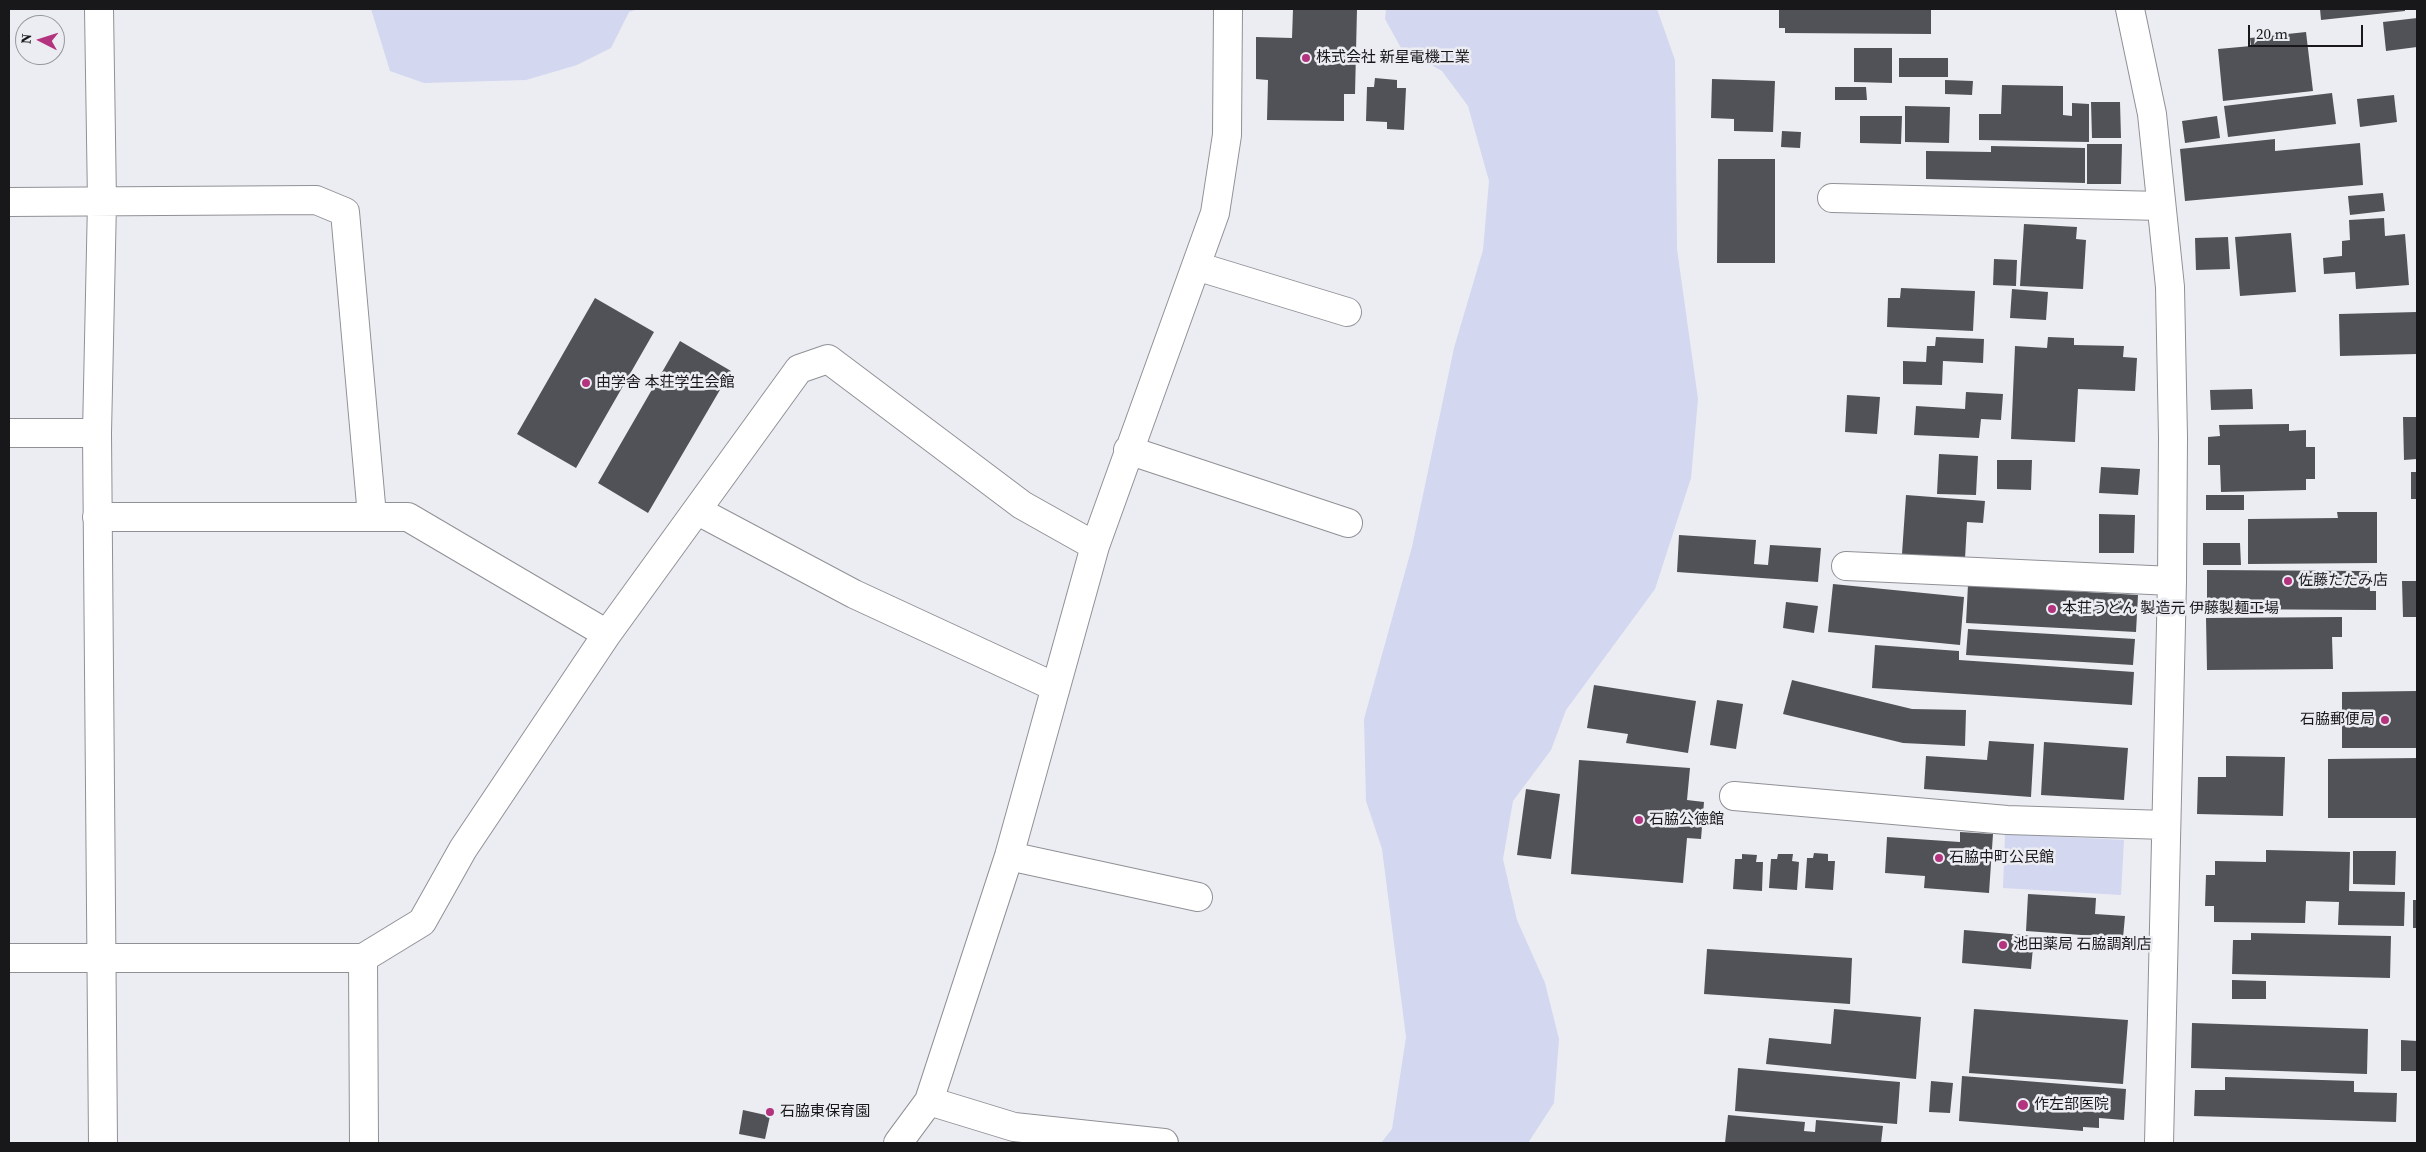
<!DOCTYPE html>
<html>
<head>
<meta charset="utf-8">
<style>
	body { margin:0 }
	#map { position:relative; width:2426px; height:1152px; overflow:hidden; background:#ecedf3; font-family:"Source Serif 4",serif }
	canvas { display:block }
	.frame { position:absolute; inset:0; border:10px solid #18181a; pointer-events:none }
	.north { position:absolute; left:15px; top:15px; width:50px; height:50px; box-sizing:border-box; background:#ecedf3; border:1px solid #97989c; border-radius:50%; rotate:275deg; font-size:14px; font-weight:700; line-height:20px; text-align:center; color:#18181a }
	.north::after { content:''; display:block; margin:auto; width:18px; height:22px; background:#b3337e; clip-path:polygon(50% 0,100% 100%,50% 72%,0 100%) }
	.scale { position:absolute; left:2248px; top:25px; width:115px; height:22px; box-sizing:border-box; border:2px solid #18181a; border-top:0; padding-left:6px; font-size:15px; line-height:18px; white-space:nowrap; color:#18181a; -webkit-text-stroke:4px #ecedf3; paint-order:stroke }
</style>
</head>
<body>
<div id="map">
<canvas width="2426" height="1152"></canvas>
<div class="frame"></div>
<div class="north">N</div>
<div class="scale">20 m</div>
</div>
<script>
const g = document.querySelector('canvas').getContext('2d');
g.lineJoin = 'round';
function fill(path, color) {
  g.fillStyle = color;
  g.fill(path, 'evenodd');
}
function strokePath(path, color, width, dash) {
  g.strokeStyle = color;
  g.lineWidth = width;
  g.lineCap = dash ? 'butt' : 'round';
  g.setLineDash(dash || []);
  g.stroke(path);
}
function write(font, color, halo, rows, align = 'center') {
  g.font = font + ' "Source Serif 4","Noto Sans JP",serif';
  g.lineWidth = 5;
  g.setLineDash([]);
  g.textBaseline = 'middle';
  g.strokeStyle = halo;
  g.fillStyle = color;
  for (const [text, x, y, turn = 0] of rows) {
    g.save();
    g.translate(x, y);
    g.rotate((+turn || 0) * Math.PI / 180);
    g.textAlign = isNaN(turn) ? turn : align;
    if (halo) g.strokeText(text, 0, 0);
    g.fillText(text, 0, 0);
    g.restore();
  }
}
fill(new Path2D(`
	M371,9H638L629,12L611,48L577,65L526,80L424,83L390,71Z
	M1386,9H1657L1675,60L1677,249L1698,399L1691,478L1655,589L1566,710L1551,750L1513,801L1503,859L1517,920L1545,983L1559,1039L1554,1103L1528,1143H1381L1392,1129L1406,1037L1382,849L1366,801L1364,719L1412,547L1454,348L1483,250L1489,181L1468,106L1442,71L1401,48L1385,19Z
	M2005,834L2124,840L2121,895L2003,888Z`), '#d3d7ef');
fill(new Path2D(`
	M1293,9H1357L1355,94H1344V121L1267,120L1268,80L1256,79V37L1292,38Z
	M1779,9H1931V34L1785,33V28H1779Z
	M2320,9H2405V11L2321,20Z
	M2417,18V47L2386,51L2383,22Z
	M2306,32L2313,91L2223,101L2218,49L2251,46L2250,38Z
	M1854,48H1892V83L1854,82Z
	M1899,58H1948V77H1899Z
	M1375,78L1397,80V88H1406L1404,130L1387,129V122L1366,121L1367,87H1374Z
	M1712,79L1775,81L1773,132L1734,131V119L1711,118Z
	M1945,80L1973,81L1972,95L1945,94Z
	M2002,85L2063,86V115L2072,116V103L2089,104V142L1979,140V114H2001Z
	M1835,87H1866L1867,100H1835Z
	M2332,93L2336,124L2228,137L2224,106Z
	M2394,95L2397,122L2360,127L2357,99Z
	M2091,102H2120L2121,138H2092Z
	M1905,106L1950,107L1949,143L1905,142Z
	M1860,116H1902L1901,144L1860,143Z
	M2217,116L2220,138L2185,143L2182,121Z
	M1782,131L1801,132L1800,148L1781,147Z
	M2275,139V151L2360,143L2363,185L2185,201L2180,149Z
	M2087,144H2122L2121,184H2087Z
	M1991,146L2085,148V183L1926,179V151L1991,152Z
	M1718,159H1775V263H1717Z
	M2383,193L2385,211L2350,215L2348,196Z
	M2384,218L2385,236L2405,234L2409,285L2356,289L2355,272L2324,274L2323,258L2342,256V241L2350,240L2349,220Z
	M2024,224L2077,227L2076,239L2086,240L2083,289L2020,286Z
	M2291,233L2296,292L2240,296L2235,237Z
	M2228,237L2230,269L2196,270L2195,238Z
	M1994,259L2017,260L2016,286L1993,285Z
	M1901,288L1975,291L1973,331L1887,327L1888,298H1900Z
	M2012,289L2048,292L2046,320L2010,318Z
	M595,298L654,332L576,468L517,434Z
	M2417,312V354L2340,356L2339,314Z
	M1936,337L1984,339L1983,363L1943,361L1942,385L1903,384V361L1926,362L1927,346H1935Z
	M2048,337L2074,338V345L2124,346L2123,357L2137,358L2135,391L2078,389L2075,442L2011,439L2015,346L2047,348Z
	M680,341L731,371L648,513L598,483Z
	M2252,389L2253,409L2211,410L2210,390Z
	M1966,392L2003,394L2001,420L1981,419L1979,438L1914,435L1916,406L1965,409Z
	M1847,395L1880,397L1877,434L1845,432Z
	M2403,417H2417V459L2404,460Z
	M2289,424V431L2306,430V447H2315V479H2306V490L2221,492L2220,465H2208V437L2220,436L2219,425Z
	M1939,454L1978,456L1976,495L1937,494Z
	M1997,460H2032L2031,490L1997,489Z
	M2101,467L2140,469L2138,495L2099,493Z
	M2411,472H2417V499H2411Z
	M1906,495L1985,501L1983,523L1967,522L1965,559L1902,554Z
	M2206,495H2244V510H2206Z
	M2337,512H2377V563L2248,564V519L2338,518Z
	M2099,514L2135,515L2134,553H2099Z
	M1679,535L1756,540L1754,564L1768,565L1770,545L1821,548L1818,582L1677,572Z
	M2203,543H2240L2241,565H2203Z
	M2207,570L2369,571L2370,591H2376V610L2207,609Z
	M2402,581H2417V617H2403Z
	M1833,584L1964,597L1960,645L1828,632Z
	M1968,585L2138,595L2136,632L1966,623Z
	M1786,602L1818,606L1814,633L1783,628Z
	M2342,617V637H2332L2333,669L2207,670L2206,618Z
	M1968,629L2135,639L2133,665L1966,655Z
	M1875,645L1959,651V660L2134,672L2132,705L1872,688Z
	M1792,680L1912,709L1966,710L1965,746L1903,743L1783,714Z
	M1594,685L1696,701L1688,753L1626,743L1628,734L1587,728Z
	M2417,691V748H2342V692Z
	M1717,700L1743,704L1736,749L1710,745Z
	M1989,741L2034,744L2031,797L1924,789L1926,756L1987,760Z
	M2044,742L2128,748L2124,800L2041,795Z
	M2226,756L2285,757L2283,816L2197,814L2198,777H2226Z
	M2417,758V818H2328V759Z
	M1579,760L1690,768L1687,800L1704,802L1701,839L1687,838L1683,883L1571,874Z
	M1526,789L1560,794L1551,859L1517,855Z
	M1960,832L1993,834L1989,893L1924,888L1925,876L1885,873L1887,837L1960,842Z
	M2266,850L2350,852L2349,891L2405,892L2404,926L2338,925L2339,902L2306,901L2305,923L2214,922V906H2205L2206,875H2215V861L2266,862Z
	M2353,851H2396L2395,885L2353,884Z
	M1814,853L1828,854V861H1835L1833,890L1805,888L1807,858H1813Z
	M1742,854L1757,855L1756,862H1763L1762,891L1733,889L1735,859H1742Z
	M1778,854H1793L1792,861L1799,862L1797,890L1769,888L1771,859H1777Z
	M2028,894L2096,898L2095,914L2125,916L2123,938L2026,931Z
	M2413,900H2417V928H2413Z
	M1964,930L2034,936L2031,969L1962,963Z
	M2251,933L2391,936L2390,978L2232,974L2233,940H2251Z
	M1707,949L1852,958L1850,1004L1704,994Z
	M2232,980L2266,981V999H2232Z
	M1834,1009L1921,1017L1916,1079L1766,1064L1769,1038L1831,1044Z
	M1974,1009L2128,1020L2123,1084L1969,1073Z
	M2192,1023L2368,1029L2367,1074L2191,1068Z
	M2401,1040L2417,1041V1071H2401Z
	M1738,1068L1900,1082L1897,1124L1735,1111Z
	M1962,1076L2126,1089L2124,1120L2099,1118V1128L2083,1127V1131L1959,1121Z
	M2225,1077L2354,1081V1092L2397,1093L2396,1122L2194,1116L2195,1090H2225Z
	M1931,1081L1953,1083L1950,1113L1929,1112Z
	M743,1110L770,1116L765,1139L739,1134Z
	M1728,1115L1805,1122L1804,1131L1815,1132L1816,1120L1883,1126L1881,1143H1725Z`), '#515257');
const minor = new Path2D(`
	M99,9L102,202L97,433L103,1143
	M2130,9L2152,114L2170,287L2173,437L2172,581L2159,1143
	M1832,198L2161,206
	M9,202L316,200L345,212L372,516
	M1196,266L1347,312
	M9,433H97
	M1128,450L1348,523
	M698,511L854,594L1055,687
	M97,517H408L607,634
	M1846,566L2172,581
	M1734,796L2007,820L2165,825
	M1009,856L1198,897
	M9,958H363L422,922L463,849L607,634L799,369L828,359L1022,505L1095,546
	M363,958L364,1143
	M929,1101L1014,1127L1164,1143
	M898,1143L929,1101L1009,856L1095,546L1215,213L1227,135L1228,9`);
strokePath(minor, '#909196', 30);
strokePath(minor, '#fff', 28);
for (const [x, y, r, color] of [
	[1306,58,5,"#b3337e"],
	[586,383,5,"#b3337e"],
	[2288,581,5,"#b3337e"],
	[2052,609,5,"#b3337e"],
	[2385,720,5,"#b3337e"],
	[1639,820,5,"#b3337e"],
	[1939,858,5,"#b3337e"],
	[2003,945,5,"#b3337e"],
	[2023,1105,6,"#b3337e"],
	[770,1112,5,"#b3337e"]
]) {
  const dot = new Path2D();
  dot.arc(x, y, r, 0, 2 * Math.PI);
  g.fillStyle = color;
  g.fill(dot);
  strokePath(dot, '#ecedf3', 2);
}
write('15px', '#18181a', '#ecedf3', [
	["株式会社 新星電機工業",1316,58],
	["由学舎 本荘学生会館",596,383],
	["佐藤たたみ店",2298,581],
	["本荘うどん 製造元 伊藤製麺工場",2062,609],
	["石脇郵便局",2375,720,"right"],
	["石脇公徳館",1649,820],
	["石脇中町公民館",1949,858],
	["池田薬局 石脇調剤店",2013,945],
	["作左部医院",2034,1105],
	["石脇東保育園",780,1112]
], 'left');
</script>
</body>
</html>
